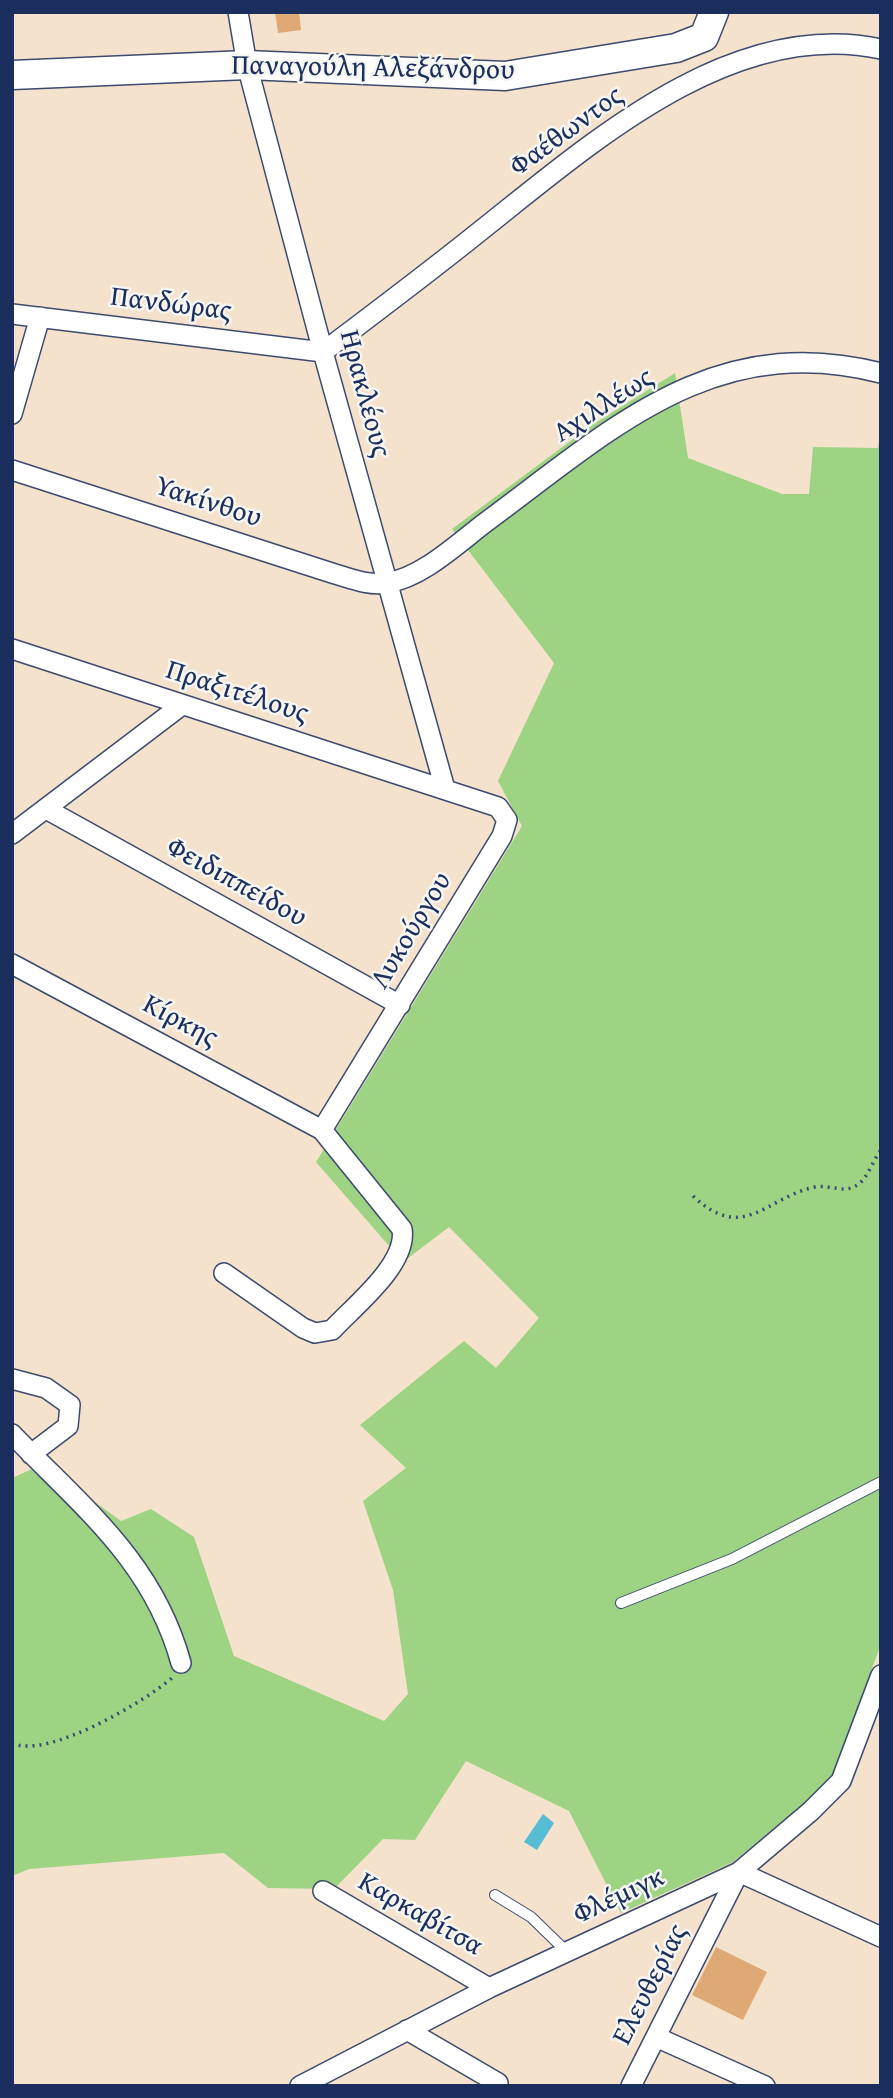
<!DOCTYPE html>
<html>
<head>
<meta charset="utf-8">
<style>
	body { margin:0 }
	#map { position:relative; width:893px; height:2098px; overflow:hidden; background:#f5e2cc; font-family:"Gentium Book Plus",serif }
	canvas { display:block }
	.frame { position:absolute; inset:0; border:14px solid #1b2f5e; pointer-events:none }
</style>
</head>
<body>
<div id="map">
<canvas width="893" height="2098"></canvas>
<div class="frame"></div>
</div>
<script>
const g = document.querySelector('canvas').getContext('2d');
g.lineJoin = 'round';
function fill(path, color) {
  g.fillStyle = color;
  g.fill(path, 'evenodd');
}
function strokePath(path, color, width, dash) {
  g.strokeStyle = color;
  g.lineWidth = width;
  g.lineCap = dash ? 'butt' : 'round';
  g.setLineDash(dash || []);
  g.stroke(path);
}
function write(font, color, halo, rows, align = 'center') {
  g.font = font + ' "Gentium Book Plus",serif';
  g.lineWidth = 5;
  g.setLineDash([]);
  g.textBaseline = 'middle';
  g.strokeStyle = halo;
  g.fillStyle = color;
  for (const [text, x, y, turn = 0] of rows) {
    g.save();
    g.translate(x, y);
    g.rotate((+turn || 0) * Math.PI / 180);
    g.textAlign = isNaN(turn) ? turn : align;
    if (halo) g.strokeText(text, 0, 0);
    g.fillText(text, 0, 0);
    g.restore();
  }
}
fill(new Path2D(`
	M675,373L688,458L782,494H809L813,447L878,448L881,422V1644L831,1780L733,1862L621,1913L569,1811L466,1761L415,1840L383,1839L334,1889L268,1888L224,1853L29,1869L12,1876V1478L43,1464L121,1521L151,1509L194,1537L234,1656L384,1721L408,1694L393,1590L363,1501L406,1468L360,1425L464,1341L496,1368L539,1318L449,1227L403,1262L316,1162L522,826L498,781L554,663L452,529L592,425Z`), '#9ed384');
fill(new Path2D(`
	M543,1814L554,1823L537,1850L524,1842Z`), '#56bcd4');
fill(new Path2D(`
	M275,12H299L301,30L278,33Z
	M716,1947L767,1972L743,2020L692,1995Z`), '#dfa976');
const lane = new Path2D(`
	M621,1603L732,1559L881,1482
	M495,1895L531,1917L567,1952`);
const street = new Path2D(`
	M238,12L247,65L323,352L445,789
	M12,314L323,352
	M323,352C376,312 428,273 479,232C589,145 731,17 881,49
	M12,414L40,317
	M12,470L335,574C352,579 369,586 387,583C423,577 457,544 486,522C611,430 713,330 881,373
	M12,649L498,807L507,820L502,836L322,1130
	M46,809L400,1005
	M12,834L182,705
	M12,964L322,1130L402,1229C408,1264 354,1306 332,1330L315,1333L303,1328L224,1273
	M12,1379L46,1388L70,1405L68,1426L31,1454
	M12,1434C82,1507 153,1561 181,1663
	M739,1872L881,1937
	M323,1891L489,1988
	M407,2030L498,2083
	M656,2037L765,2086
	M300,2086L489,1988L739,1872L811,1811L841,1781L881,1675
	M631,2086L739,1872`);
const secondary = new Path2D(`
	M12,75L247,65L505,76L676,48L704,37L714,12`);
strokePath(lane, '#3c4a6e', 12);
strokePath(street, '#3c4a6e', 22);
strokePath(secondary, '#3c4a6e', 31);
strokePath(new Path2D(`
	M693,1196C744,1244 766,1197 815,1187C832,1184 846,1196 861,1182C869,1174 874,1159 881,1150
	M12,1743C47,1760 146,1701 173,1677`), '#3c4a6e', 3.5, [2, 5]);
strokePath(lane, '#fff', 10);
strokePath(street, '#fff', 19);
strokePath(secondary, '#fff', 28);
write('28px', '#1b2f5e', '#f6f6f2', [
	["Παναγούλη Αλεξάνδρου",373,69,1],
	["Φαέθωντος",567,132,-36],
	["Πανδώρας",171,305,7],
	["Ηρακλέους",364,394,75],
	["Αχιλλέως",604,406,-33],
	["Υακίνθου",208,503,18],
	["Πραξιτέλους",237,693,18],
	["Φειδιππείδου",236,883,29],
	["Λυκούργου",412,931,-59],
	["Κίρκης",180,1022,28],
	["Φλέμιγκ",619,1897,-25],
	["Καρκαβίτσα",420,1915,30],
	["Ελευθερίας",651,1985,-63]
]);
</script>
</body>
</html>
